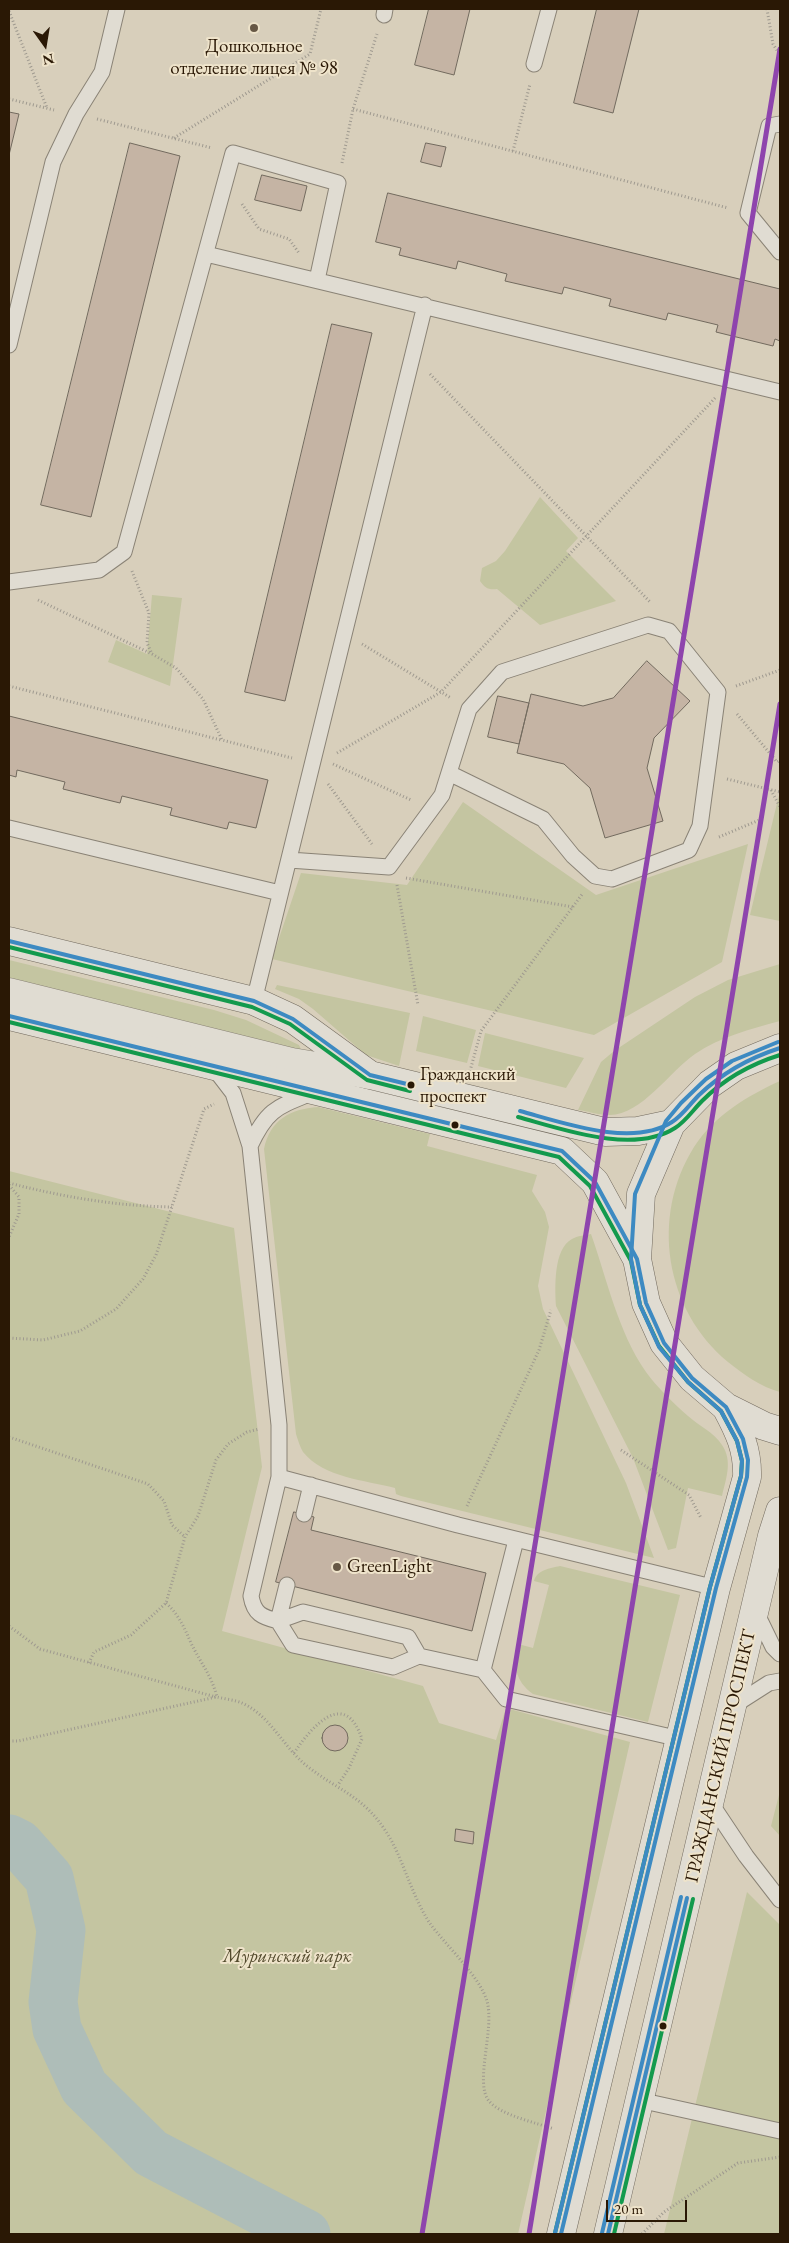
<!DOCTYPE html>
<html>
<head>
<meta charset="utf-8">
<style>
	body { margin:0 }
	#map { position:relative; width:789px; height:2243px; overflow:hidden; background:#d8cfbb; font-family:"EB Garamond",serif }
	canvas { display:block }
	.frame { position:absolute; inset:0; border:10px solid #2a1805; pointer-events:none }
	.north { position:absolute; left:20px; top:20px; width:50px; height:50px; -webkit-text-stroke:4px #eee3ca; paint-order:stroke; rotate:167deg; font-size:14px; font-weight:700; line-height:20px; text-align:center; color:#2a1805 }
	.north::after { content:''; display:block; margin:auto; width:18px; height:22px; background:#2a1805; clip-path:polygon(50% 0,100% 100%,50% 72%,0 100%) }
	.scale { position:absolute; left:606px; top:2200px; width:81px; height:22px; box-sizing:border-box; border:2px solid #2a1805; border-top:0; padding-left:6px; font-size:15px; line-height:18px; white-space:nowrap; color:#2a1805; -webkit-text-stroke:4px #eee3ca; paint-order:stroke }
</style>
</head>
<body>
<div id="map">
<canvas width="789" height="2243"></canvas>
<div class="frame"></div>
<div class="north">N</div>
<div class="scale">20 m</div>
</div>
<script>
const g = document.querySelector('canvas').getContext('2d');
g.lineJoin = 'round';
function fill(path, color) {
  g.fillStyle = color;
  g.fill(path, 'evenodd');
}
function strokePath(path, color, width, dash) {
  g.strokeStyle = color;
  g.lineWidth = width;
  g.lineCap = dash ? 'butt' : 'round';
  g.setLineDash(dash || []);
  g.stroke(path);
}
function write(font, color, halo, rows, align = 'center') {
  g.font = font + ' "EB Garamond",serif';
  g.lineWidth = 4;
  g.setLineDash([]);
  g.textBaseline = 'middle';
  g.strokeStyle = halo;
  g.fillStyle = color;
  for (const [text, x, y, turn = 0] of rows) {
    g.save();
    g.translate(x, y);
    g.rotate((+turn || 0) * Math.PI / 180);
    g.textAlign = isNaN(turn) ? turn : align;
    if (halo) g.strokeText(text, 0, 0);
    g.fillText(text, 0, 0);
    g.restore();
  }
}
fill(new Path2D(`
	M540,497L578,538L566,551L616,601L540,625L497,589C488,590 485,588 480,581L482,568L496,561L505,551Z
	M152,595L182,598L170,686L108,662L116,640L147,654Z
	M780,791V921L750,915Z
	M463,802L596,895L748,844L722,962L594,1035L272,959L301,873L407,885Z
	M9,960L214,1010L246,1020L299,1045L302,1052L9,984Z
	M780,964V1021C750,1029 720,1037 695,1054C670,1071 640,1117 608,1115C598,1115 588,1111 578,1110L601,1062L614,1051L695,997L728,980Z
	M277,985L410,1013L399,1066L366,1055L313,1009L299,999L275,989Z
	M423,1016L476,1030L467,1063L416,1051Z
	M485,1033L584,1058L566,1088L478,1066Z
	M780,1081V1392C761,1387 743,1374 728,1362C665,1310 650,1217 694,1147C715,1115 747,1096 780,1081Z
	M318,1107L430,1134L427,1146L537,1175L532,1191L545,1212L549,1227L538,1286L543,1309L626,1483L654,1558L401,1496L396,1494L395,1488C365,1480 324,1478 303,1452C300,1447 298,1440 296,1434L264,1149C270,1120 290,1109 318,1107Z
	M9,1171L234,1228L262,1467L222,1631L423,1686L439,1723L496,1740L506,1708L630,1742L518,2234H9Z
	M591,1234C607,1279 618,1332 646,1372C657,1387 673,1403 688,1416C699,1426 714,1432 722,1445C733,1461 726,1479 722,1496L688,1488L676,1548L668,1550L633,1458L556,1306C555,1289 553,1249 572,1239C577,1236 586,1235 591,1234Z
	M560,1566L680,1595L648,1722L533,1694C515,1681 513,1665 518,1644L533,1648L549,1585L534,1581C537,1570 550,1568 560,1566Z
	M780,1791V1836L771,1826Z
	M747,1892L780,1925V2234H664Z`), '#c4c5a1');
strokePath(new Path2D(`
	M9,1839L19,1844L49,1878L61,1930L53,2002L57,2029L84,2087L151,2153L306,2234`), '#aebdb8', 49);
const building = new Path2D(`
	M429,9H470L454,75L415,65Z
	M597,9H639L613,113L574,103Z
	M9,112L19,114L9,155Z
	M130,143L180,156L91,517L41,505Z
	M426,143L446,147L441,167L421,162Z
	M262,175L307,186L301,211L255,200Z
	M388,193L780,289V341L775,339L773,346L716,332L718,325L668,313L666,320L609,306L611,299L564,287L562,294L505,281L507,274L458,261L456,269L399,255L401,248L376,242Z
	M332,324L372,333L285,701L245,692Z
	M647,661L690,701L654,738L647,768L663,821L605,838L590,788L564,764L517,753L531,694L583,706L613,698Z
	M498,696L529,703L519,744L488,737Z
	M9,716L268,780L256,828L229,822L227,829L170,815L172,808L122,796L120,803L63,789L65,782L17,770L16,777L9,775Z
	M294,1512L314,1517L311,1530L486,1573L472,1631L276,1582Z
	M322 1738a13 13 0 1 1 26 0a13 13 0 1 1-26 0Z
	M456,1829L474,1832L473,1844L455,1841Z`);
fill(building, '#c5b4a4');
strokePath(building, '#726a5e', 1);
const lane = new Path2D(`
	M384,15L385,9
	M534,64L549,9
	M780,124L769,126L748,213L780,252
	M206,254L780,392
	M9,345L53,162L76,114L102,72L117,9
	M9,582L99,570L124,552L233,153L338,183L317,280
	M9,828L280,893
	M289,860L389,867L442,795L469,709L502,672L648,625L669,631L718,692L700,826L689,850L612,879L595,876L573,856L543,819L449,773
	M254,1001L425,305
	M213,1067L233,1093L250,1146L279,1425V1477
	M250,1146C267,1109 277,1107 314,1092
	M304,1514L311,1485
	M287,1585L278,1621L303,1612L408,1637L419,1656
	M756,1612L773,1647L780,1654
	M483,1670L516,1540
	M733,1706L769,1683L780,1681
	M680,1739L506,1699L483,1670L419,1656L393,1667L293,1645L278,1621C262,1617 254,1614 251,1596L279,1477L458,1525L716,1588
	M710,1802L746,1856L780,1900
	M639,2100L780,2131`);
const street = new Path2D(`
	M9,992L292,1062L370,1075`);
const secondary = new Path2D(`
	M9,941L254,1001L293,1019L370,1075L605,1132L638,1131L671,1124
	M9,1016L562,1151L595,1182L637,1259
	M780,1048L736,1066L710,1084L671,1124L641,1194L637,1259L646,1303L664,1343L692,1378L726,1407L764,1426L780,1431
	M561,2234L716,1588L747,1477C748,1450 739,1431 726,1407
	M608,2234L772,1536L780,1511`);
strokePath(lane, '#8a8376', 17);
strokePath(street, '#8a8376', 29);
strokePath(secondary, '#726a5e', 29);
strokePath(new Path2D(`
	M767,9L773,44L780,55
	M9,11L47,108
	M9,99L54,110
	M353,109L728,208
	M97,119L212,148
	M174,138L310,54L321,9
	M513,151L530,84
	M342,163L353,109L377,34
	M242,204L259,229L289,239L299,253
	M430,374L651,603
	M132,571L149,613L147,643L152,654L176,668L203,699L222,740L292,758
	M38,600L152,654
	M362,644L451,698
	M9,686L221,740
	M736,686L780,670
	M737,714L777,762L780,760
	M337,753L441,692L716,397
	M333,764L411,800
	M727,779L780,792
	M328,784L372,844
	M771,790L780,807
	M719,837L764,818
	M406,878L573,907
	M397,885L418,1005
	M470,1071L481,1031L583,893
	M9,1183C63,1197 116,1206 172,1207
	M9,1185L19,1197V1214L9,1237
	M9,1338L43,1340L80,1331L116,1309L143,1279L156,1255L204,1109L214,1104
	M9,1437L148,1484L164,1501L172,1525L185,1537
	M621,1450L689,1495L701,1518
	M467,1506L539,1350L551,1310
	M166,1603C179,1615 184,1627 191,1643C201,1664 211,1674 217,1697C225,1699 235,1700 242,1703C271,1716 283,1747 307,1766C337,1790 362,1795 385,1830C403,1857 410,1892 429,1922C445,1945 479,1975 487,2001C495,2029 474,2083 489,2101C500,2115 537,2123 554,2129
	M9,1626L40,1649L216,1697
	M89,1663L94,1652L131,1635L166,1603L185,1537L198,1516L216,1460L228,1444L247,1432L259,1429
	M9,1741H18L216,1697
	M294,1753C312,1726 345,1688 362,1739L349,1768L338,1785
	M642,2234L664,2212L738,2163L780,2157`), '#9e998f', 3, [1, 2.5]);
strokePath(lane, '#e0dcd2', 15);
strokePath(street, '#e0dcd2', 28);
strokePath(secondary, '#e0dcd2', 28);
strokePath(new Path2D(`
	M9,941L254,1001L293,1019L370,1075L411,1085
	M9,1016L562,1151L595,1182L637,1259L646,1303L664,1343L692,1378L726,1407L743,1439L748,1460L747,1477L716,1588L561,2234
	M520,1111C561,1122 632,1148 672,1122C682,1116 690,1104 699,1095C722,1073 749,1058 780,1048
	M608,2234L687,1898`), '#3d8ac2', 4);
strokePath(new Path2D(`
	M9,947L252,1007L290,1024L367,1080L410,1091
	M9,1022L559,1157L590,1186L631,1261L640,1305L659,1346L688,1382L721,1411L737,1441L742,1461L741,1476L710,1587L555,2233
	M518,1117C562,1129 633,1155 675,1128C686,1121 693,1110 702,1101C724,1079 751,1064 780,1055
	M614,2234L693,1899`), '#139a4d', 4);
strokePath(new Path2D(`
	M555,2233L710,1587L741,1476L742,1461L737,1441L721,1411L688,1382L659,1347L640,1305L631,1259L635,1194L666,1121L681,1103L706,1079L732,1061L778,1042
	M602,2233L681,1897`), '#3d8ac2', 4);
strokePath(new Path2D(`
	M422,2234L780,49
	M529,2234L780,704`), '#8e44ad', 5);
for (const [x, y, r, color] of [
	[254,28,5,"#675845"],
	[411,1085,4.5,"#2a1805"],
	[455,1125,4.5,"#2a1805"],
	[337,1567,5,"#675845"],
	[663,2026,4.5,"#2a1805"]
]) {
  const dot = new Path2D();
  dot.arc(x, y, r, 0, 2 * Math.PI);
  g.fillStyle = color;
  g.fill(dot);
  strokePath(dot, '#eee3ca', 2);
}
write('18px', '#2a1805', '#eee3ca', [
	["Гражданский",420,1075],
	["проспект",420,1097]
], 'left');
write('19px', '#2a1805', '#eee3ca', [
	["Дошкольное",254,47],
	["отделение лицея № 98",254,69],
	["GreenLight",347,1567,"left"]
]);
write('19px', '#2a1805', '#eee3ca', [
	["ГРАЖДАНСКИЙ ПРОСПЕКТ",721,1756,-77]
]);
write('italic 19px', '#534a2d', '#eee3ca', [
	["Муринский парк",287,1957]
]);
</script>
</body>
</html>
